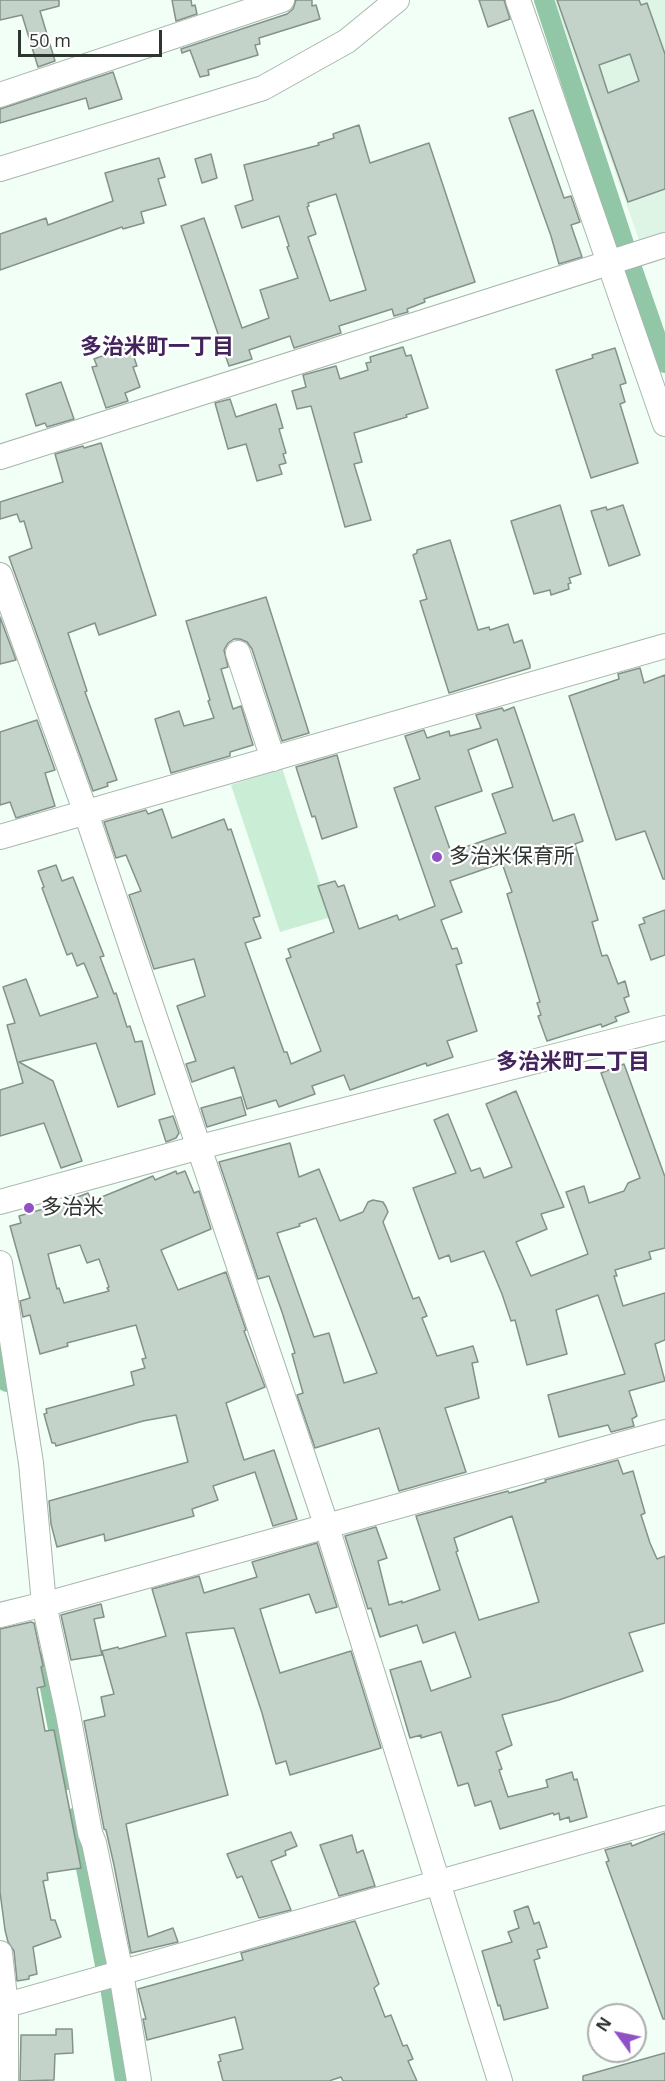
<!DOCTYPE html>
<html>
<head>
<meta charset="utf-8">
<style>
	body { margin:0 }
	#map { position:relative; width:665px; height:2081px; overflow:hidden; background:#f2fff6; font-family:"Open Sans",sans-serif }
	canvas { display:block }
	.north { position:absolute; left:587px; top:2003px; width:60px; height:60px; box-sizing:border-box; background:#fff; border:2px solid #acaead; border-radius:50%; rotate:303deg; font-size:16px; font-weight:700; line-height:24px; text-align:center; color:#2f3531 }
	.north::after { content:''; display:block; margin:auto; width:21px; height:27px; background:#9151c6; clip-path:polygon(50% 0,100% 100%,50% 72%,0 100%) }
	.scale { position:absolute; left:18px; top:30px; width:144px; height:27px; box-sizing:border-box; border:3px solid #2f3531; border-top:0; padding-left:8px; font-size:18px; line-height:21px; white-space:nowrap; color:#2f3531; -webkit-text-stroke:4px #fff; paint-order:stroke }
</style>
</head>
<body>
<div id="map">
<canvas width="665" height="2081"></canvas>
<div class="north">N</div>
<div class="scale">50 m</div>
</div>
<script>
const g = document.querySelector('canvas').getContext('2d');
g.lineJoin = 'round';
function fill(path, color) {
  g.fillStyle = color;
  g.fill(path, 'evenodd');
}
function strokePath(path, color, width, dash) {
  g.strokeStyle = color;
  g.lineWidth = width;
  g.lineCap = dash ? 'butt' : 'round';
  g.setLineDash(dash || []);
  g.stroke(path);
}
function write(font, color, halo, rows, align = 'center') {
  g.font = font + ' "Open Sans","Noto Sans JP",sans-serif';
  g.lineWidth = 4.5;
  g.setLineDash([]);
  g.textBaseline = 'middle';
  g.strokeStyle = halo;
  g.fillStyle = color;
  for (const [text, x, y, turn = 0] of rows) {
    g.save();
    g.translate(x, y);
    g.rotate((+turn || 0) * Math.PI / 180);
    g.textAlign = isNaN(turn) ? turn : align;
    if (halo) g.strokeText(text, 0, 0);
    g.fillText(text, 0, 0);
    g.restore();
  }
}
fill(new Path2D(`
	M554,0H665V232L639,240Z`), '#def5e6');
fill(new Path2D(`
	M282,768L331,917L280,932L231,785Z`), '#caedd6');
strokePath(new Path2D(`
	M544,0L631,265L665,363
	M0,1343L7,1382
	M45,1662L68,1780
	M76,1817L105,1965
	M110,1987L125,2081`), '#91c7a6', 20);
const building = new Path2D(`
	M0,0H59V6L40,11L55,61L38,67L22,15L0,20Z
	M172,0H191L192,6L195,5L197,14L176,21Z
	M296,0H312V6L316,5L320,19L259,38L260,44L255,45L258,55L208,70L209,75L200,77L190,50L182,53L181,49L287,14L293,9Z
	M479,0H504L510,19L488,27Z
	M557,0H639L641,5L647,3L665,54V189L628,202ZM630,54L639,81L608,93L599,65Z
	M113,72L122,99L89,109L86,98L0,123V109Z
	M533,110L564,198L571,196L580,222L571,225L582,257L559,264L551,236L509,118Z
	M359,125L370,163L429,143L475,282L424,299L425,302L407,309L408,312L394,316L392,309L339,326L341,333L294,348L290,336L249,350L252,359L229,366L181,226L204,218L242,328L269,318L260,290L298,278L287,247L289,246L279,216L242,228L235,206L253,200L244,165L319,145L318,143L334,138L333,134ZM336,194L366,290L330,301L308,237L316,234L307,207L309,206L308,203Z
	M211,154L217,178L202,183L195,159Z
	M159,158L165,177L158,179L166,205L141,212L144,223L123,229L122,227L0,270V234L46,218L48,225L113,201L105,173Z
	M130,346L137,366L133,367L140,387L125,393L128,401L106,408L92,367L97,366L94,359Z
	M403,347L406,356L411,355L428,408L406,415L407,417L354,433L362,462L354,464L371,520L345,527L311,406L297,409L292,391L306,387L303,375L336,366L340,379L368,370L366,363L371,362L370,357Z
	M615,348L626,383L620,385L625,402L620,404L638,463L591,478L556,370L593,358L592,355Z
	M61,382L74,419L47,427L45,423L36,426L26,394Z
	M230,399L236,417L276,404L283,428L279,429L286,453L283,454L286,463L279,465L282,474L257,481L246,444L228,449L215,403Z
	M101,443L156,615L99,635L95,623L68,633L87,691L85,692L117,780L107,783L108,786L93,791L9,557L32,548L24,521L20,522L17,514L0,519V502L63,482L55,454L83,446L84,448Z
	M560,505L581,574L569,578L571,583L568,584L569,589L551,595L550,590L534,594L511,521Z
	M623,505L640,555L609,566L591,511L606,507L607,510Z
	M450,540L478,630L489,627L490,630L508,624L514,643L522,640L530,665V668L449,693L420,601L427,599L413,555L417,553V550Z
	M266,597L309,733L282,741L252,649L247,642L240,639H234L228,643L224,650L228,667L221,669L233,709L241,706L253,745L230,752V756L171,773L155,719L179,711L184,726L214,718L208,701L210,700L186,621Z
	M0,617L16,660L0,664Z
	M640,668L644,683L665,675V879H663L645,831L616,840L569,696L619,679L618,674Z
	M514,707L553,821L574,814L583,841L575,844L598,920L592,922L602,956L607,955L608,957L618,984L625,981L629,996L624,998L629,1012L615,1017L617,1021L602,1027L601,1024L547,1041L538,1016L541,1015L537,1003L540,1002L507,894L512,892L502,863L450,881L462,912L441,920L452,949L457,948L462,963L456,965L477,1031L447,1041L453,1057L427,1066L426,1063L350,1090L344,1075L312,1086L315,1094L279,1107L276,1100L247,1109L234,1067L192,1082L186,1064L196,1061L177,1006L205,996L194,959L154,969L129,895L141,891L126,855L116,858L104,822L146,810L148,814L162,809L172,838L224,819L228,830L231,829L260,916L253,918L261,938L245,943L284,1052H287L291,1064L321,1051L286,959L291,957L288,949L334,932L318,886L335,881L338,887L344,885L359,929L397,915L399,920L435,906L394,788L420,779L405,736L424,730L427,738L449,731L450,736L481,728L476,715L502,708L504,711ZM497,739L513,787L492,794L506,833L451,852L435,807L482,791L468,750Z
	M37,720L55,770L45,773L55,806L16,818L10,802L0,805V732Z
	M337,755L357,827L322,839L315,816L312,817L296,767Z
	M56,865L62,881L73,877L104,956L100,957L114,994L116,993L127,1027L130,1026L135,1042L142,1041L155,1094L118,1107L96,1043L19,1062L53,1081L82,1161L61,1168L44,1123L0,1136V1090L23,1083L7,1025L15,1023L3,987L26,979L40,1016L98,997L84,963L77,966L72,953L67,955L42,888L44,887L38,871Z
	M665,910V955L651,960L639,925L645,923L643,918Z
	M624,1064L665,1177V1248L649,1252L651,1259L615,1270L617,1276H614L623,1306L665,1293V1340L655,1344L665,1381L629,1391L637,1416L632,1419L634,1426L611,1432L608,1425L559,1437L548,1395L625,1374L598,1295L556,1310L567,1354L527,1365L515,1320L511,1321L502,1294L484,1251L451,1262L449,1255L439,1259L413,1188L456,1173L434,1120L448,1114L471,1171L480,1168L484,1178L512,1167L486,1104L516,1091L564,1207L541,1214L547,1229L516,1242L531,1276L588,1254L566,1192L584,1186L589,1203L624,1191L628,1183L640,1178L601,1073Z
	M241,1097L246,1115L207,1127L201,1108Z
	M173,1116L179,1133L176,1138L166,1142L159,1120Z
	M290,1143L299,1177L319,1169L340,1221L363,1212L368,1202L373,1200L383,1202L386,1207L388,1212L383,1222L413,1299L419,1297L427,1316L422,1318L437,1356L473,1346L478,1362L472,1363L479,1398L445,1408L466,1472L399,1491L379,1428L315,1448L297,1395L303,1393L292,1354L295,1353L282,1312L269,1276L258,1279L219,1162ZM316,1218L377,1373L344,1383L329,1333L314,1337L277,1233L300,1226L299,1224Z
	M176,1171L177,1174L185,1171L194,1193L199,1191L211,1229L161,1250L178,1290L226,1272L246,1330L244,1331L265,1387L226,1403L244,1460L274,1450L297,1519L273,1526L255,1472L213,1486L218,1500L192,1509L194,1516L105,1541L104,1534L57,1547L51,1524L49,1501L188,1462L176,1415L143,1421L56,1446L55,1443H52L44,1414L47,1413L46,1409L134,1385L131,1372L145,1368L142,1359L146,1358L136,1325L67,1343L68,1346L40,1354L30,1315L23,1317L20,1301L30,1298L10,1226L21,1223L19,1216L57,1205L88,1193L92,1201L153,1176L155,1180ZM80,1245L87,1263L99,1259L109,1287L107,1288L109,1291L64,1303L59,1288L57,1289L48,1254Z
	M618,1460L623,1474L633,1471L645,1513L641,1515L650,1543L657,1559L665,1556V1623L629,1633L643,1671L559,1700L502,1715L512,1745L496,1752L502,1769L499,1770L508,1797L548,1787L546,1780L572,1772L574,1780L577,1779L587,1817L570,1822L569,1817L560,1820L559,1813L554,1815L553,1813L500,1829L491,1801L475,1806L468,1783L458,1786L441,1732L421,1738V1735L410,1738L390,1670L421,1661L431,1691L471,1677L455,1632L423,1643L417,1625L380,1637L371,1608L368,1609L345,1536L376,1527L387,1558L378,1561L389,1605L402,1601V1603L440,1590L416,1516L508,1491L509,1493L546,1482L545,1480ZM512,1516L539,1602L479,1620L456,1552L458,1551L454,1538Z
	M317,1543L337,1607L316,1613L309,1594L260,1609L280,1673L351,1651L381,1748L290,1775L286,1761L276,1764L262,1713L234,1628L186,1633L228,1795L126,1824L148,1937L173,1928L178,1942L131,1953L114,1865L106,1830L104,1829L84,1721L105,1716L101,1697L114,1694L102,1651L118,1647L119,1649L166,1636L152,1589L199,1576L204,1593L257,1577L252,1562Z
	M101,1604L104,1617L94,1619L102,1655L71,1660L61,1615Z
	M31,1622L34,1623L43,1666L41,1667L45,1686L37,1688L45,1731L54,1730L81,1868L47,1873L48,1880L43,1881L51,1920H55L61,1937L33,1947L37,1974L29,1976V1979L17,1981L14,1951L8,1942L5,1930L0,1892V1629Z
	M291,1832L297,1846L285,1851L286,1855L271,1861L291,1910L259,1918L242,1876L237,1878L227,1854Z
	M665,1833V2019H663L606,1862L609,1861L605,1850L631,1843L632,1846Z
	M352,1835L357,1853L363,1850L375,1886L339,1896L320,1845Z
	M528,1906L534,1924L539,1922L547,1947L537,1950L540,1958L534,1960L548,2008L504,2020L500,2005L498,2006L482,1951L512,1942L508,1932L519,1928L514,1911Z
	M355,1921L379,1984L374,1988L385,2017L391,2015L403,2046L407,2045L413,2059L408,2061L417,2081H343L341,2077L329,2081H223L218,2062L221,2061L219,2055L243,2049L235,2017L147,2040L143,2019H146L138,1989L243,1960L241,1953Z
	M56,2029H72L73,2053L55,2054L54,2080L20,2081L21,2035H56Z
	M665,2053V2081H583V2076Z`);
fill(building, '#c3d3c9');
strokePath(building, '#849289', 1.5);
const minor = new Path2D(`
	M518,0L665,424
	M0,95L282,0
	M0,169L263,88L347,41L397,0
	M0,457L665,245
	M0,575L86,813L327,1527L500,2081
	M238,653L273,759
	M0,837L665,646
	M0,1202L200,1147L665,1028
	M0,1263L31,1463L44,1604L68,1714L90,1833L94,1843L121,1973L139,2081
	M0,1615L57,1601L665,1432
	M0,1953L6,2006V2081
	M0,2007L665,1818`);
strokePath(minor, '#a8b7ad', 26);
strokePath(minor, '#fff', 24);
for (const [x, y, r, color] of [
	[437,857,6,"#9151c6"],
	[29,1208,6,"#9151c6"]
]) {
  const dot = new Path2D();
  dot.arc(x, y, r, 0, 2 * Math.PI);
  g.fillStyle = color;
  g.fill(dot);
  strokePath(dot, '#fff', 2);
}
write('21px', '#2f3531', '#fff', [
	["多治米保育所",449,857],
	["多治米",41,1208]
], 'left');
write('bold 22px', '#43245d', '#fff', [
	["多治米町一丁目",157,348],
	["多治米町二丁目",573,1063]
]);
</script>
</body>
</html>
